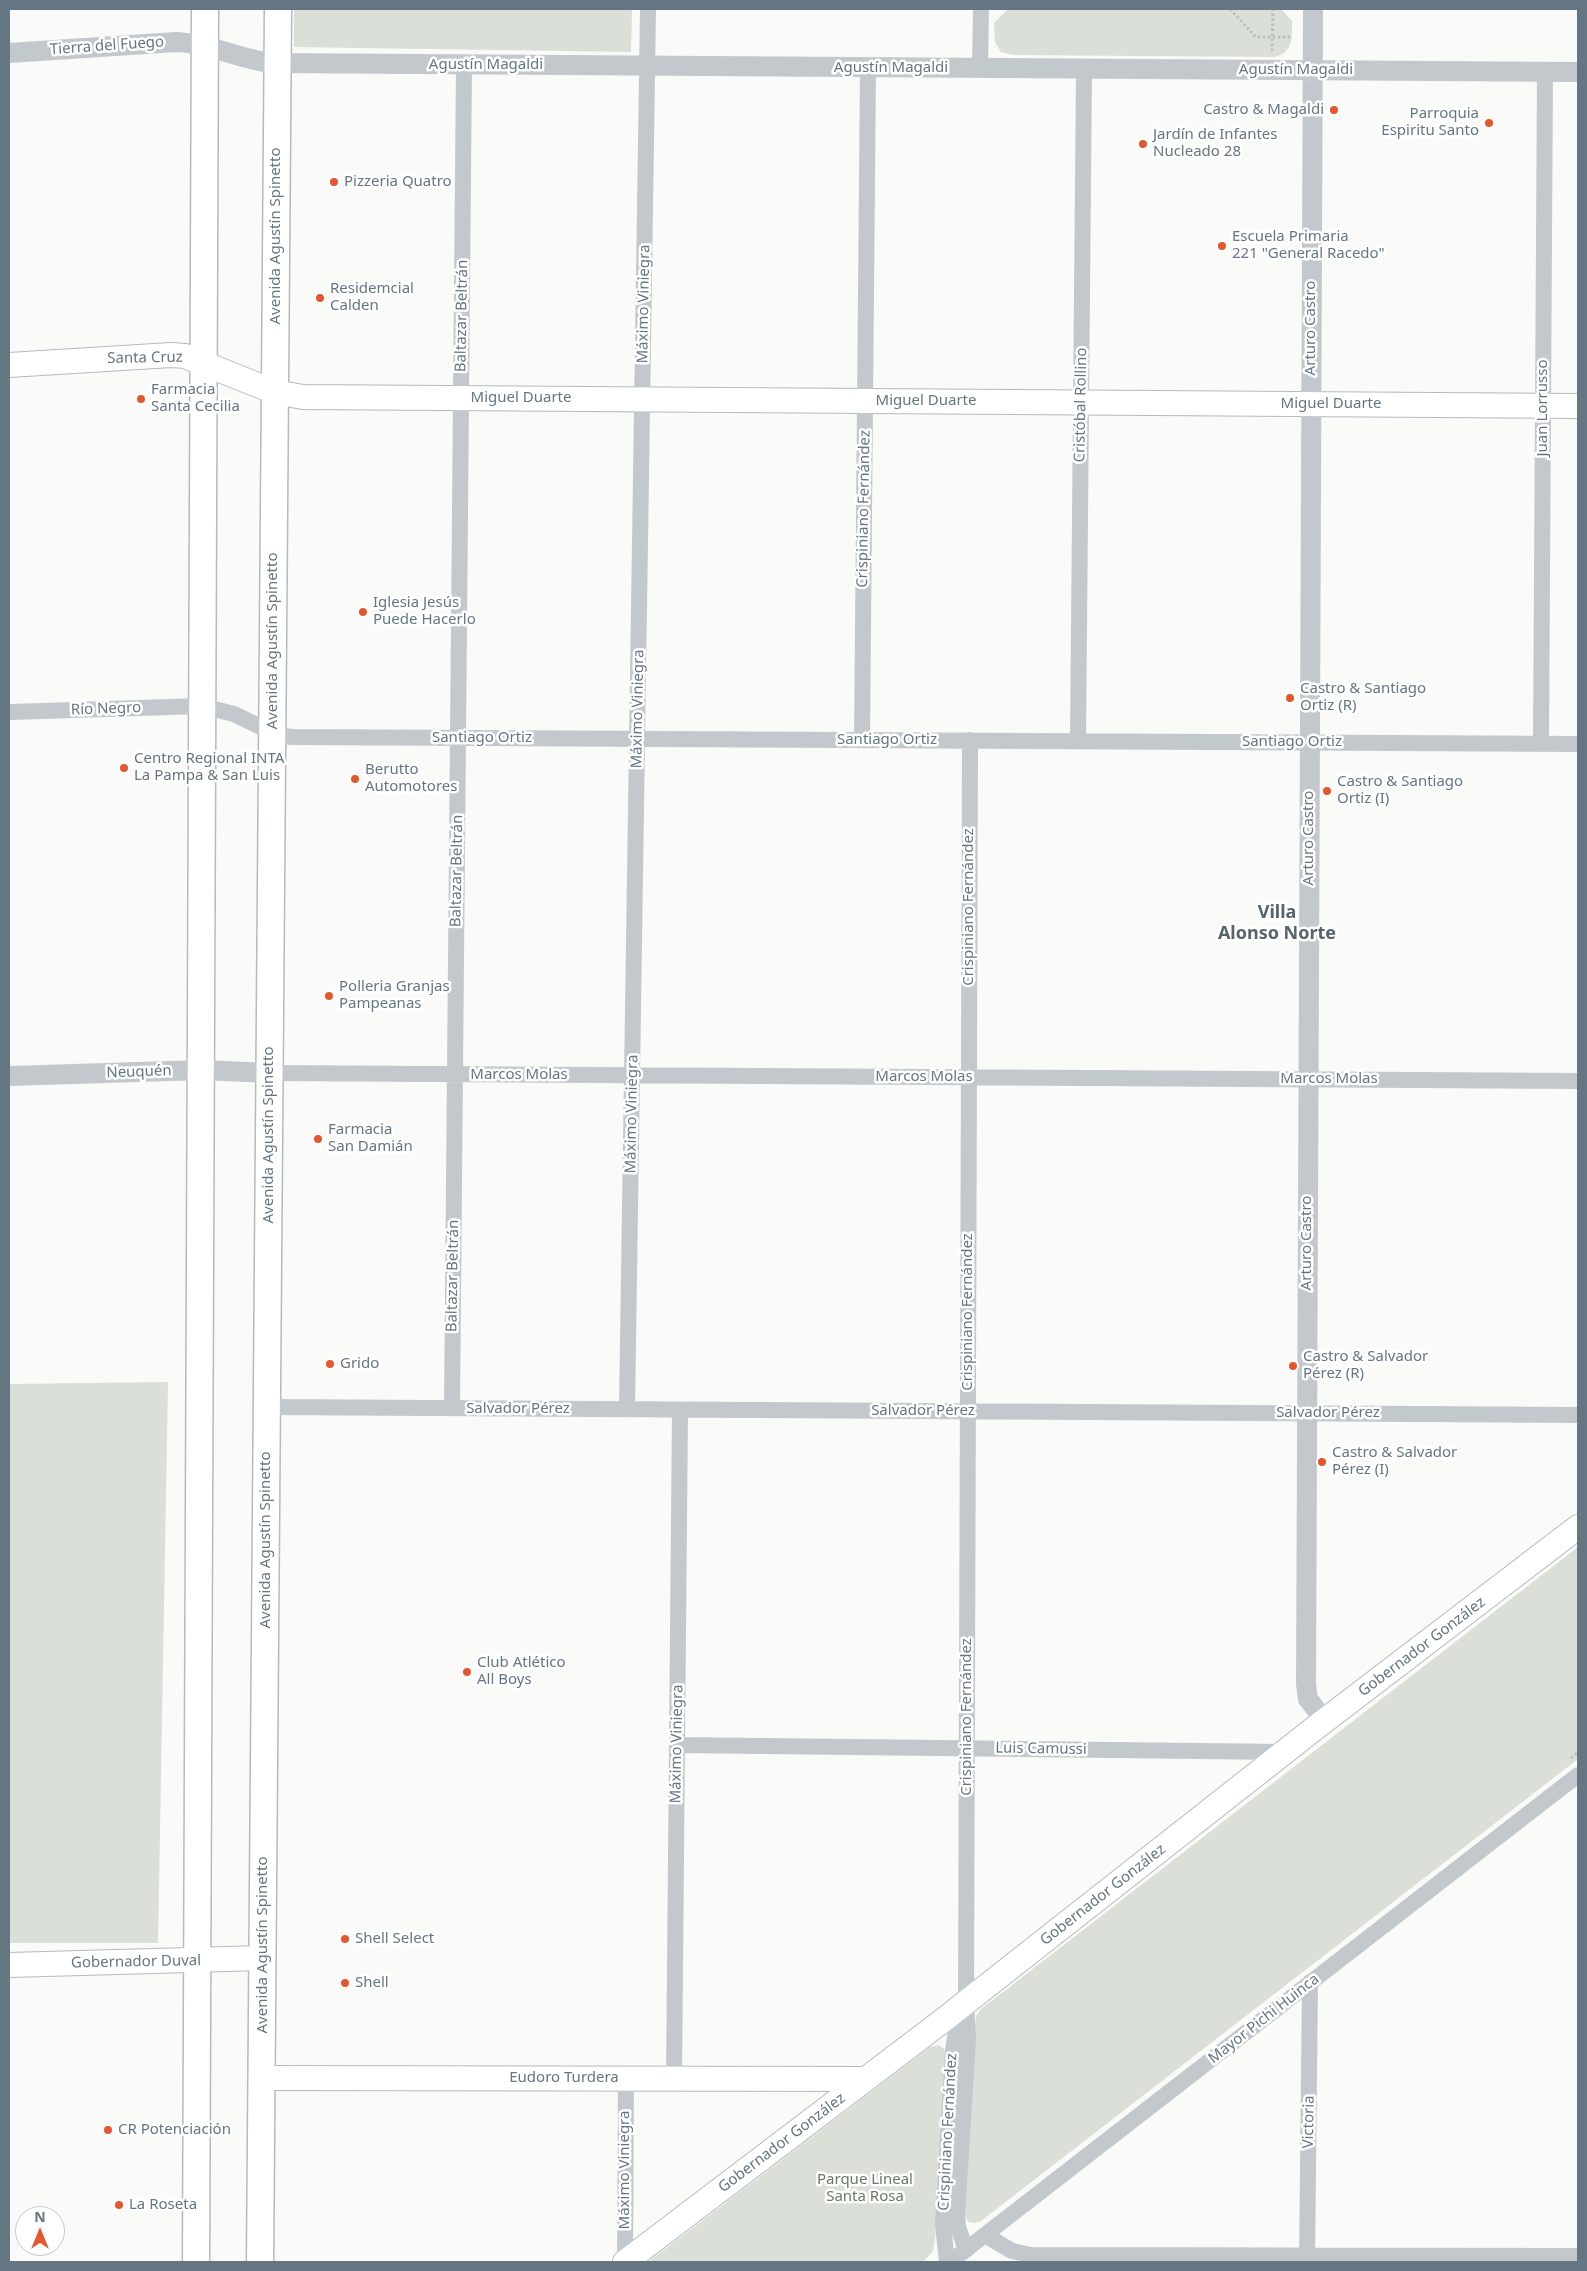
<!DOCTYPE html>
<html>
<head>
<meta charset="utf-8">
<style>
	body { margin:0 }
	#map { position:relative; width:1587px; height:2271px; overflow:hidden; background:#fafaf8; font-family:"Noto Sans",sans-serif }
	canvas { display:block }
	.frame { position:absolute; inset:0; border:10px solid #657683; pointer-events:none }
	.north { position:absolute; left:15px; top:2206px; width:50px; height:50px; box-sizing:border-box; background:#fff; border:1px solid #c1c8cd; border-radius:50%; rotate:0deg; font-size:14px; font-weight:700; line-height:20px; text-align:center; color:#657683 }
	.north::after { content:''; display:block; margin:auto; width:18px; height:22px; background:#e4572e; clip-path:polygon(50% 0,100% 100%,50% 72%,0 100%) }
</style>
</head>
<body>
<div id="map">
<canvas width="1587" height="2271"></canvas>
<div class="frame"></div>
<div class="north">N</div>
</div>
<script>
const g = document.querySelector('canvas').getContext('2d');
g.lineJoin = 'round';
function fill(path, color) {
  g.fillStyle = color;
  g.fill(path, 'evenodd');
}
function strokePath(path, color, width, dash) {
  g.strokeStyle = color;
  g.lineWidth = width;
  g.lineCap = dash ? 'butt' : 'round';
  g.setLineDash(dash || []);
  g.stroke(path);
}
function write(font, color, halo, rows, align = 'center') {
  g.font = font + ' "Noto Sans",sans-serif';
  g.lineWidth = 5;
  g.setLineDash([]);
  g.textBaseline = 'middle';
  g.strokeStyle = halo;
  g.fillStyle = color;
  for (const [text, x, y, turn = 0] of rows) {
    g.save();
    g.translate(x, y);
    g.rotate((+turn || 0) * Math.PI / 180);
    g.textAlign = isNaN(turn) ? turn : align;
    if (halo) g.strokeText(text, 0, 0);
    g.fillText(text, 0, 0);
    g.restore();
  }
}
fill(new Path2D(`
	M294,9H632L631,52L294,47Z
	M1008,9H1281L1292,21C1292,36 1294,52 1275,57L1013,55L1001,52L995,42L994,23Z
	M168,1382L158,1943H9V1384Z
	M1578,1547V1759L981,2221L974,2223L968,2222L963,2211L975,2025L976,2016L981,2009Z
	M939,2045L944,2049L946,2057L935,2239L933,2251L923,2262H648L930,2047Z`), '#dadfd7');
const secondary = new Path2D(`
	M9,365L171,355L185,356L275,392L303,397L1578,406
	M9,1965L262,1958
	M262,2078L866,2079
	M625,2262L941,2022L1315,1728L1578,1527`);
const primary = new Path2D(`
	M196,2262L205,9
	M260,2262L278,9`);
strokePath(secondary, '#b3babf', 26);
strokePath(primary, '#b5babe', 29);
strokePath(new Path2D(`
	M1230,9L1256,37H1292
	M1272,51L1273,9
	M1571,1758L1578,1752`), '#bbbfc2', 3, [2.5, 2.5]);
strokePath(new Path2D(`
	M980,68L981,9
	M9,712L202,706L234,714L277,735L292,737L1578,744
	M862,740L868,67
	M1078,741L1084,69
	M1541,744L1545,72
	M269,1073L1578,1081
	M267,1407L1578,1415
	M452,1408L464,64
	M627,1409L648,9
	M677,1745L1285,1752
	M674,2079L680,1410
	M985,2235L1012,2251L1031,2255L1578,2256
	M966,2250L958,2227L957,2215L968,2040L966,2003L970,740
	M625,2262L626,2078
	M947,2262L943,2225L953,2049L957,2026L964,2008
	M950,2262L1578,1775
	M1307,2262L1310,1982`), '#c3c8cc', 16);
strokePath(new Path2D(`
	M1313,9L1306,1684L1308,1699L1325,1721
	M9,53L176,42C209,43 239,59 272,63L1578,72
	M9,1076L201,1070L269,1073`), '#c3c8cc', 20);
strokePath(secondary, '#fff', 24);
strokePath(primary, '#fff', 26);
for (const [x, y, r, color] of [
	[1334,110,5,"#e4572e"],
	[1489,123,5,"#e4572e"],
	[1143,144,5,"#e4572e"],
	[334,182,5,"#e4572e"],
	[1222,246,5,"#e4572e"],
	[320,298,5,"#e4572e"],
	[141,399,5,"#e4572e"],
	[363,612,5,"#e4572e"],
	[1290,698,5,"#e4572e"],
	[124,768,5,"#e4572e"],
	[355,779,5,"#e4572e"],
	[1327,791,5,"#e4572e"],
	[329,996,5,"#e4572e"],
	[318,1139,5,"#e4572e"],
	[330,1364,5,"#e4572e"],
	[1293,1366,5,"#e4572e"],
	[1322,1462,5,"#e4572e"],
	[467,1672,5,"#e4572e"],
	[345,1939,5,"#e4572e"],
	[345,1983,5,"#e4572e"],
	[108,2130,5,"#e4572e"],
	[119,2205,5,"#e4572e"]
]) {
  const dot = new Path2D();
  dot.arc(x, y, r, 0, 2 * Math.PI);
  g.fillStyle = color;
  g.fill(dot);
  strokePath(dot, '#fff', 2);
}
write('15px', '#657683', '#fff', [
	["Tierra del Fuego",107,46,-4],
	["Agustín Magaldi",486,65],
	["Agustín Magaldi",891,68],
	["Agustín Magaldi",1296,70],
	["Avenida Agustín Spinetto",276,236,-90],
	["Máximo Viniegra",644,304,-89],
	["Baltazar Beltrán",462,316,-89],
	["Arturo Castro",1311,328,-90],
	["Santa Cruz",145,358,-1],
	["Miguel Duarte",521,398],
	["Miguel Duarte",926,401],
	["Miguel Duarte",1331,404],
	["Cristóbal Rollino",1081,405,-89],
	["Juan Lorrusso",1543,408,-90],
	["Crispiniano Fernández",864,509,-89],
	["Avenida Agustín Spinetto",273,641,-90],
	["Río Negro",106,709,-2],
	["Máximo Viniegra",638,709,-89],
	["Santiago Ortiz",482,738],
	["Santiago Ortiz",887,740],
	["Santiago Ortiz",1292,742],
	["Arturo Castro",1309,838,-90],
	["Baltazar Beltrán",457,871,-89],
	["Crispiniano Fernández",969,907,-90],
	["Neuquén",139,1072,-2],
	["Marcos Molas",519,1075],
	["Marcos Molas",924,1077],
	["Marcos Molas",1329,1079],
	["Máximo Viniegra",632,1114,-89],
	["Avenida Agustín Spinetto",269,1135,-90],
	["Arturo Castro",1307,1243,-90],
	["Baltazar Beltrán",453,1276,-89],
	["Crispiniano Fernández",968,1312,-90],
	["Salvador Pérez",518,1409],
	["Salvador Pérez",923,1411],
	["Salvador Pérez",1328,1413],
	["Avenida Agustín Spinetto",266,1540,-90],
	["Gobernador González",1422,1647,-37],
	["Crispiniano Fernández",967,1717,-90],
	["Máximo Viniegra",677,1744,-89],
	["Luis Camussi",1041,1749,1],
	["Gobernador González",1103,1895,-38],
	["Avenida Agustín Spinetto",263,1945,-90],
	["Gobernador Duval",136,1962,-1],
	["Mayor Pichi Huinca",1264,2019,-38],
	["Eudoro Turdera",564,2078],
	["Victoria",1309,2122,-89],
	["Crispiniano Fernández",948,2132,-87],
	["Gobernador González",782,2143,-37],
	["Máximo Viniegra",625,2170,-90]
]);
write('15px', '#657683', '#fff', [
	["Castro & Magaldi",1324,110,"right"],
	["Parroquia",1479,114,"right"],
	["Espiritu Santo",1479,131,"right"],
	["Jardín de Infantes",1153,135],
	["Nucleado 28",1153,152],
	["Pizzeria Quatro",344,182],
	["Escuela Primaria",1232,237],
	["221 \"General Racedo\"",1232,254],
	["Residemcial",330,289],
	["Calden",330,306],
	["Farmacia",151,390],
	["Santa Cecilia",151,407],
	["Iglesia Jesús",373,603],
	["Puede Hacerlo",373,620],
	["Castro & Santiago",1300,689],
	["Ortiz (R)",1300,706],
	["Centro Regional INTA",134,759],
	["La Pampa & San Luis",134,776],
	["Berutto",365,770],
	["Automotores",365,787],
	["Castro & Santiago",1337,782],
	["Ortiz (I)",1337,799],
	["Polleria Granjas",339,987],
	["Pampeanas",339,1004],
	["Farmacia",328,1130],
	["San Damián",328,1147],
	["Castro & Salvador",1303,1357],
	["Pérez (R)",1303,1374],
	["Grido",340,1364],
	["Castro & Salvador",1332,1453],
	["Pérez (I)",1332,1470],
	["Club Atlético",477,1663],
	["All Boys",477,1680],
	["Shell Select",355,1939],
	["Shell",355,1983],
	["CR Potenciación",118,2130],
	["La Roseta",129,2205]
], 'left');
write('15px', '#687a64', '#fff', [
	["Parque Lineal",865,2180],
	["Santa Rosa",865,2197]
]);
write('bold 18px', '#57646e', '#fff', [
	["Villa",1277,913],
	["Alonso Norte",1277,934]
]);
</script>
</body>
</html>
